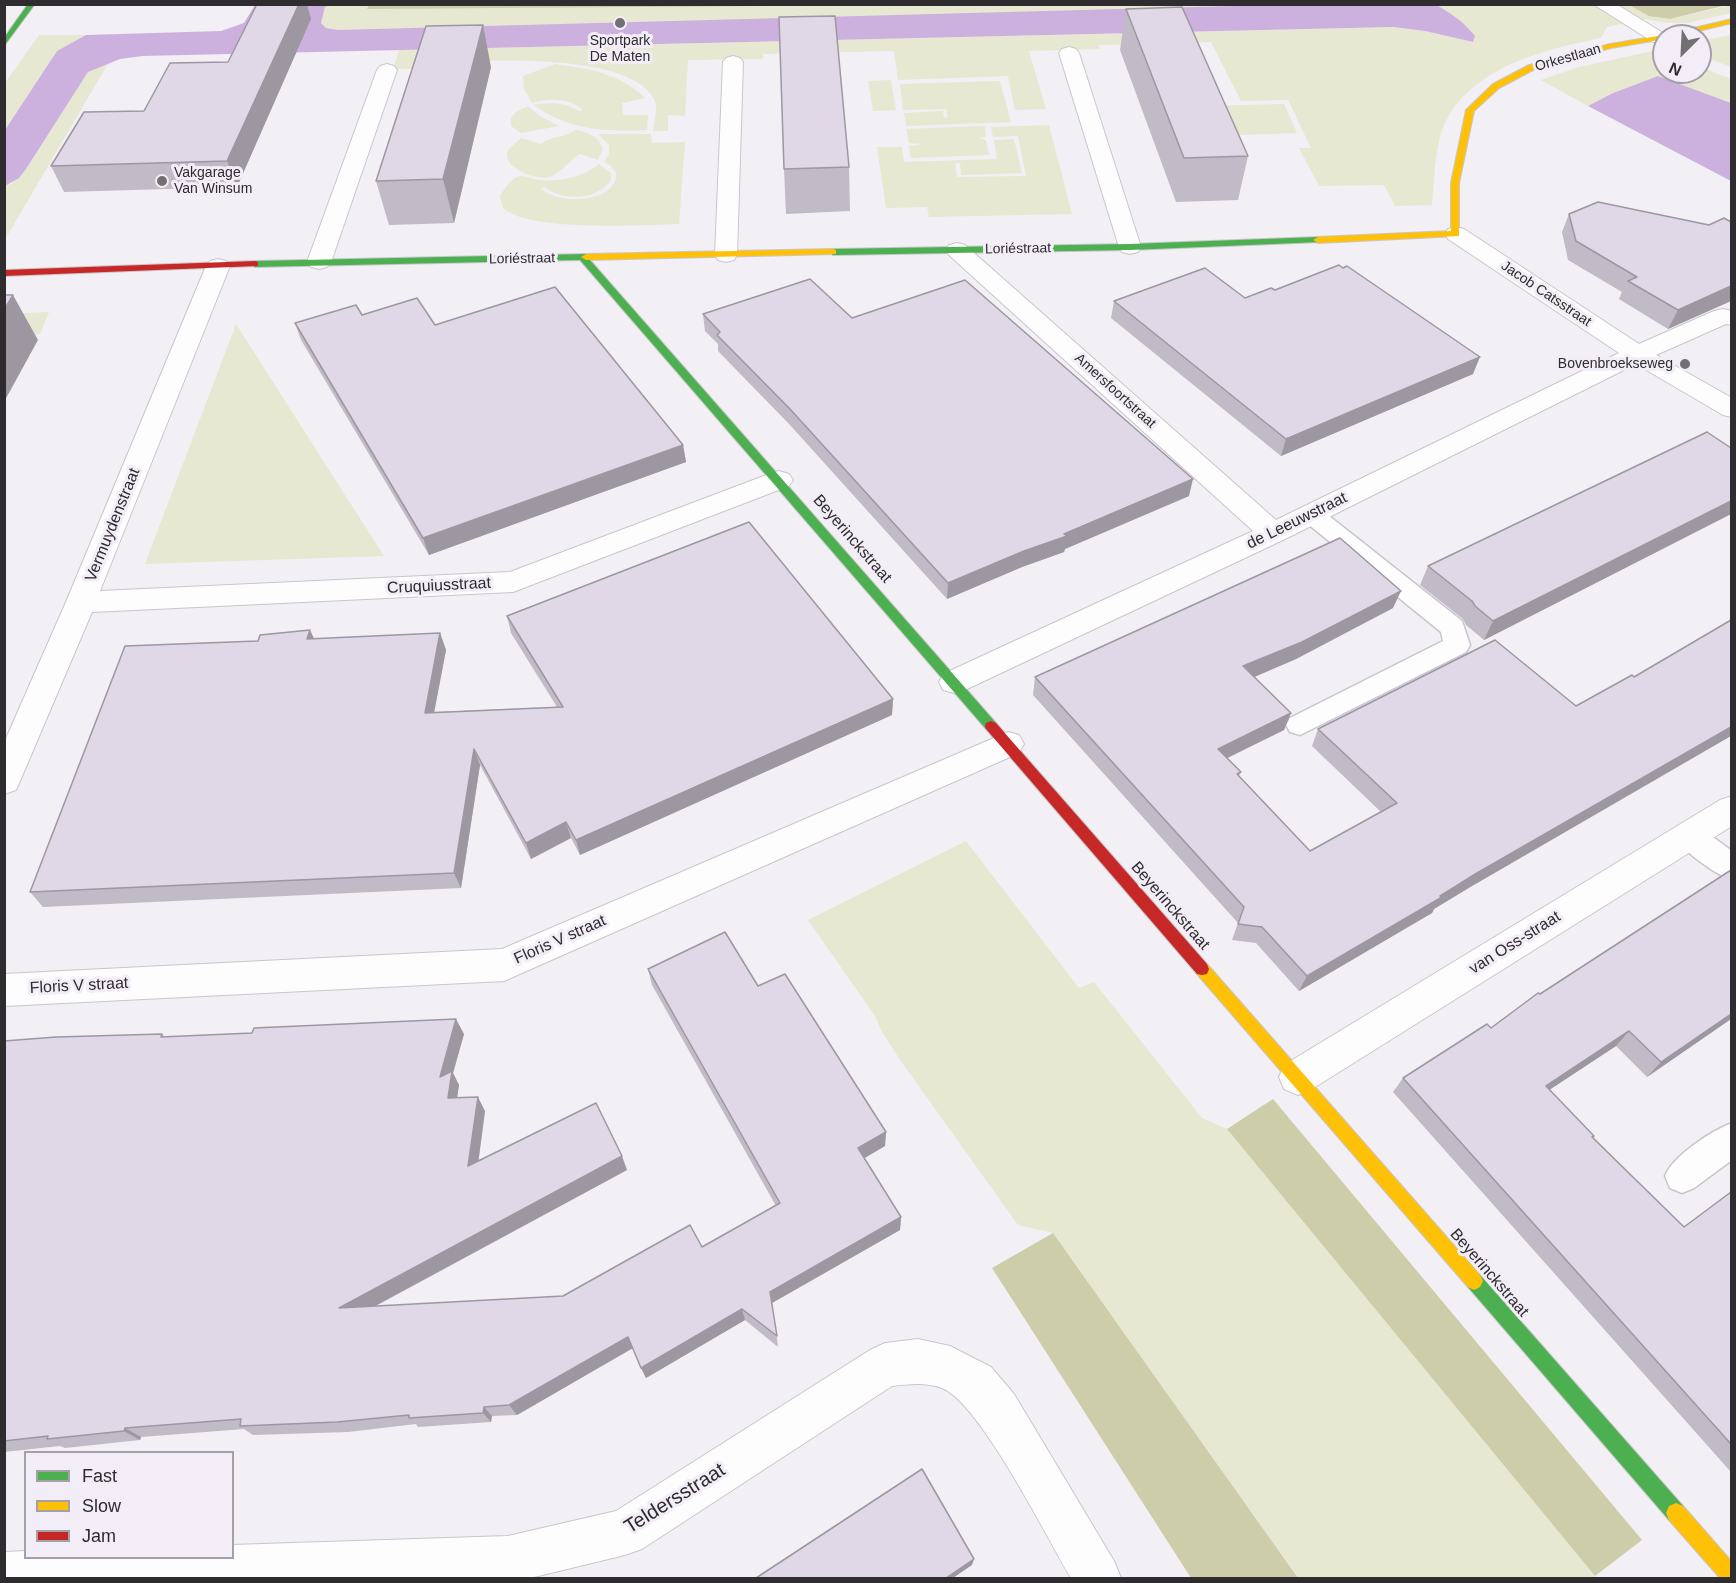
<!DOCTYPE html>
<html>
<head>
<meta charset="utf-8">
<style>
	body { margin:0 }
	#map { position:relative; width:1736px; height:1583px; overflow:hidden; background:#f2eff5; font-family:Helvetica,sans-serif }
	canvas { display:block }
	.frame { position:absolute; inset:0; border:6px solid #2e2c2f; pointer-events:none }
	.legend { position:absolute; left:24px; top:1451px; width:210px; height:108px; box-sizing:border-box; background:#f2edf7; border:2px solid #a4a0a7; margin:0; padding:8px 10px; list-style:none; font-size:18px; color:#2e2c2f }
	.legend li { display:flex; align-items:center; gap:12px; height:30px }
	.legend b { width:30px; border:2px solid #a4a0a7 }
	.north { position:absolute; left:1652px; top:24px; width:60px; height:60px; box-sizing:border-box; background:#f2edf7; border:2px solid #a4a0a7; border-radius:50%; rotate:204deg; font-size:16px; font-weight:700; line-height:24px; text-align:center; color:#2e2c2f }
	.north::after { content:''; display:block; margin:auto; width:21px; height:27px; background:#737074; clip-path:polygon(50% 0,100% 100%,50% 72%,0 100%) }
</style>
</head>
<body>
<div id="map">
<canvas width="1736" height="1583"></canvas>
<div class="frame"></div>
<ul class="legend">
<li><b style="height:8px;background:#4caf50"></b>Fast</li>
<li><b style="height:8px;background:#ffc107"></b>Slow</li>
<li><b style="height:8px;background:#c62828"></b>Jam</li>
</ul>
<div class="north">N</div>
</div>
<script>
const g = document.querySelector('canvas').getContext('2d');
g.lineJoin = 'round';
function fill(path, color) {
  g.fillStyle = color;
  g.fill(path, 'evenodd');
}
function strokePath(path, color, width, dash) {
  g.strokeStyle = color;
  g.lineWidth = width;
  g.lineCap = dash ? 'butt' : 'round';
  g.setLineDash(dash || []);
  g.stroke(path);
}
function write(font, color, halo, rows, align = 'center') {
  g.font = font + ' Helvetica,sans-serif';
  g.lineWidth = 6;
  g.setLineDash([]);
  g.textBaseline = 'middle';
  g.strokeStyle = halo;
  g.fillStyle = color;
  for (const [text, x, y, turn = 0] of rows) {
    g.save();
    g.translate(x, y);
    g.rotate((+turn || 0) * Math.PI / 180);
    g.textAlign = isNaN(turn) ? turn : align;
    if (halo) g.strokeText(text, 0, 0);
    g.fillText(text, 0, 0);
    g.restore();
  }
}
fill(new Path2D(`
	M291,4L1712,5L1654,17L1670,19L1732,5L1731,13L1687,23H1666L1645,19L1607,27L1601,38C1547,49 1475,66 1447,119C1434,143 1435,178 1432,205L1395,206L1384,185L1319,186L1299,148H1311L1288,100L1241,101L1211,42L1099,45L1100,49L1029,51L1046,109L1015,110L1008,76L898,80L894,51L763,54V59L688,60L685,116L668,115V131H653C654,122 659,107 654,99C626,48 468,62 418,63L416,69H393L399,50L1393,27L1425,31L1473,42L1475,36L1453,15L272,41Z
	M39,35H86L57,51L5,130V83Z
	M1731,35V67L1700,55V41Z
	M1657,50L1664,53V72H1700V67L1731,79V103L1658,76L1613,93L1588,106L1541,80L1579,67Z
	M109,62L7,236L5,235V186L11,184L26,169L88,72Z
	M555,64C589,69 620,73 645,98L622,103L623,115H648L647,130C605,132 568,130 534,105C550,102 564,102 579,111L583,110C570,98 548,98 532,103L524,89L523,76Z
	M891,80L896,110L873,111L868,81Z
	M1000,81L1011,122L906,126L904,113L943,111L944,118L948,117L946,109L903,110L900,84Z
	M1284,104L1297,133L1214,136L1201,106Z
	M528,106L540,116L559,126L521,133L511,126V118L516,112Z
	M1049,125L1072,214L929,217L927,207L886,208L877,147H902L904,162L997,159L994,140L1014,139L1022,173L961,175L960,163H955L957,177L1026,176L1018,136L993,137L991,127Z
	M985,126L986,137L978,138L986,140L989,155L911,158L909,146L924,144L909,143L906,129Z
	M575,130C588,132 599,136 603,149L598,160L580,154C571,160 559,174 549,177C535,180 501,168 508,150L521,138L541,144C553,135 562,139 575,130Z
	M598,134H651L652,143L685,142L679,224C643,225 528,232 503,208L500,196C504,189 512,177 521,176C526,176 534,180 540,180C559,182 584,177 599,164L611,173V180C598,200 563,202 545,187L541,188C557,206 618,203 616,173L611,166L604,162L609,154V145Z
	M49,312L40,334L5,337L4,314Z
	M236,324L384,556L145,564Z
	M966,841L1079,988L1094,982L1202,1118L1227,1129L1595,1576L1592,1578H1298L1053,1233L1018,1225L903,1064L882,1032L875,1016L808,920Z`), '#e7e8d1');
fill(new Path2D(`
	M1731,4L1670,19L1649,16L1629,5Z
	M369,5V4L902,5L367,9Z
	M1273,1099L1642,1540L1595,1576L1227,1129Z
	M1053,1233L1298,1578H1191L992,1268Z`), '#cdcea9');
fill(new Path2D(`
	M1434,4C1450,12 1464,22 1475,36L1473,42L1425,31L1393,27L142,56L120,59L88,72L26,169L19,178L5,186V130L57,51L86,35L221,31L244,23L255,5H329L325,7L321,23L326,28L337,30L1268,5Z
	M1658,76L1731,103V181L1588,106L1613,93Z`), '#ccb1de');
const lane = new Path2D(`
	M1311,506L1319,508L1462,621L1470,645L1466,652L1300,735L1290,732L1286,725L1290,718L1443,641L1441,632L1303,520L1299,514L1303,508Z
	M1689,823L1699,827L1732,851V880C1715,874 1682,851 1674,835L1679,827Z
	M1732,1123V1160L1694,1188L1682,1193L1670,1188L1665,1176C1673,1156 1711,1131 1732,1123Z`);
const street = new Path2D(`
	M1593,4H1616L1668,36H1664V43L1653,42Z
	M1069,47L1076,49L1079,53L1141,247L1138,252L1130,254L1122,252L1119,247L1059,53L1062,49Z
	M733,56L740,58L743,62L737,255L734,260L726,262L718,260L715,255L723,62L726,58Z
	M387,64L394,66L397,70L331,262L327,267L319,269L311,267L307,262L377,70L380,66Z
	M1456,227L1464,229L1639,344L1714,311L1723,309L1732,311V325L1726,324L1656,355L1732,398V417L1723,415L1636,364L1283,540L965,690L954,693L943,690L939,682L943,674L1253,531L949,255L946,250L949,245L957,243L965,245L1276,520L1619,353L1448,239L1445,234L1448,229Z
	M218,259L226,261L230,266L100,591L510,572L769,474L779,471L789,474L793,480L789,486L513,592L92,612L20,781L16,790L4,794V743L66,602L206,266L210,261Z
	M1008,732L1019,735L1024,744L1019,753L504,981L4,1006V974L502,949Z
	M1732,796V826L1312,1089L1298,1095L1284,1089L1279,1077L1284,1065L1720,800Z
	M918,1339L950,1346L991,1367L1014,1394L1114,1561L1121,1578H1071C1047,1538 980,1403 942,1388C926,1382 909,1384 892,1386L642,1549L625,1555L530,1578H4V1552L26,1551V1558H232V1545L508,1536L616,1511L870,1350L885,1343Z`);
const fast = new Path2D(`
	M28,4H35L4,46V38Z
	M1318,237L1321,238V242L1130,250L833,255L828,252L833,249L1130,244Z
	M586,254L589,255V259L996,723L997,726L996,729H986L580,260L255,267L250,264L255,261Z
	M1474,1272L1480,1275L1683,1506L1686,1513L1683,1520L1676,1523L1669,1520L1468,1287L1465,1281L1468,1275Z`);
const slow = new Path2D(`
	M1732,19V23L1677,36H1664V39L1611,48L1535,69L1499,88L1474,111L1459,183V236L1318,243L1313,240L1318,237L1451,231V183L1466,110L1493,84L1529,65L1610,44L1664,35Z
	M833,249L836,250V254L586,260L581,257L586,254Z
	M1202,963L1207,964L1480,1275L1483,1281L1480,1287L1474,1290L1468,1287L1197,974L1195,969L1197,964Z
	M1676,1503L1683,1506L1732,1562V1578H1720L1669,1520L1666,1513L1669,1506Z`);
const jam = new Path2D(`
	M255,261L258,262V266L4,276V270Z
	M991,721L996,723L1207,964L1209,969L1207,974L1202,975L1197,974L986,729L985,726L986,723Z`);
strokePath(lane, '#c9c6cb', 3);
strokePath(street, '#c9c6cb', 2);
strokePath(fast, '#c9c6cb', 2);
strokePath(slow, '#c9c6cb', 2);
strokePath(jam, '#c9c6cb', 2);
fill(lane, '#fdfdfe');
fill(street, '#fdfdfe');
fill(fast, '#4caf50');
fill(slow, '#ffc107');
fill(jam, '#c62828');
fill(new Path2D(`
	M257,4H307L311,19L237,187L64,192L51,166L228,62Z
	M1126,9L1248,156L1238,200L1176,202L1120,50Z
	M491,67L454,223L389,225L376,181Z
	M849,167L850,211L786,214L784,169Z
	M1569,214L1709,225L1731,222V301L1668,329L1619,299L1622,292L1568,260L1562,232Z
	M1275,290L1473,374L1281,456L1111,318L1114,301L1245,298Z
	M703,314L852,318L1189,496L1065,549L1064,552L1022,567L947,599L790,425L718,351V344L705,331Z
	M362,315L435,325L683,445L686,462L429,555L301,340L295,323Z
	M1731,448V514L1484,640L1466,625L1463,619L1420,585L1428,566Z
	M1393,608L1296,659L1254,677L1291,713L1284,730L1227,758L1241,772L1239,776L1310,851L1381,812L1312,746L1318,729L1495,640L1467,889L1434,909L1432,913L1299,991L1256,943L1232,940L1238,923L1033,695L1035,677Z
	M507,616L893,699L892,715L580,855L571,838L531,859L480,765L461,888L43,907L30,892L258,641L440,633L446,650L434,712L557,707L511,633Z
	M648,969L758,986L886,1132L885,1146L864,1158L901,1217L900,1230L772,1303L778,1347L745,1320L646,1378L633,1348L517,1415L492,1416L491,1422L418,1427L416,1424L348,1432L253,1435L244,1429L141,1437L140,1440L65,1448L60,1446L4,1452V1041L162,1034L165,1037L464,1034L453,1073L459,1085L457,1098L485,1111L478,1162L627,1170L374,1307L563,1296L702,1247L776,1206L652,985Z
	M1540,994L1731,1019L1647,1077L1616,1046L1549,1090L1593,1137L1684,1227L1731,1192V1472L1393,1092L1403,1078L1491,1028Z`), '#c1bac7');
fill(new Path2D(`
	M299,4H307L311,19L237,187L227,161Z
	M483,25L491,67L454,223L443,179Z
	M1731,286V301L1668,329L1678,310Z
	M13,295L38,340L4,402V310Z
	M1480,357L1473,374L1281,456L1286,439Z
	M683,445L686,462L429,555L423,538Z
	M1193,479L1189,496L1065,549L1064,552L1022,567L947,599L948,583Z
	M1731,501V514L1484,640L1493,621Z
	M1401,591L1393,608L1296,659L1238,684L1243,666Z
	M310,630L318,647L307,639Z
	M440,633L446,650L431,729L425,713Z
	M893,699L892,715L580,855L576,840Z
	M1291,713L1284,730L1213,765L1218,749Z
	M1731,727V736L1467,889L1434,909L1432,913L1299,991L1307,976L1477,873Z
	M474,749L480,765L461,888L454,873Z
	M566,822L571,838L531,859L526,843Z
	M1731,1014V1019L1647,1077L1661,1062Z
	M456,1019L464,1034L453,1073L459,1085L455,1112L448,1098L440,1077Z
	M1629,1031L1616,1046L1534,1100L1546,1086Z
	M478,1097L485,1111L476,1180L468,1166Z
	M886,1132L885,1146L858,1162V1148Z
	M622,1156L627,1170L349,1320L339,1308Z
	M901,1217L900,1230L772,1303L778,1347L770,1292Z
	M742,1309L745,1320L646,1378L641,1368Z
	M628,1337L633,1348L517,1415L509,1405Z
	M484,1407L492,1416L491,1422L483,1413Z
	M125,1428L141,1437L140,1440L124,1431Z
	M974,1559L972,1565L953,1578H946Z`), '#9d97a2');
const building = new Path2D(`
	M257,4H299L227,161L51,166L84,112L144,111L170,63L228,62Z
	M1182,7L1248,156L1184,158L1126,9Z
	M835,16L849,167L784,169L779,17Z
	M483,25L443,179L376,181L426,26Z
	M1598,202L1709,225L1724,218L1731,222V286L1678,310L1628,281L1637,277L1576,241L1569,214Z
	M1339,265L1343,268L1347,266L1480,357L1286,439L1114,301L1205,268L1245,298L1271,288L1275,290Z
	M810,279L852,318L965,280L1193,479L1064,534L1067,536L1024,551L948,583L790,409L717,335L720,332L703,314Z
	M555,287L683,445L423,538L295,323L356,305L362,315L417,298L435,325Z
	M4,295H13L4,310Z
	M1707,432L1731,448V501L1493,621L1475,606L1472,601L1428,566Z
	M749,522L893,699L576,840L566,822L526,843L474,749L454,873L30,892L125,646L258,641L260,635L310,630L307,639L440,633L425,713L563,707L507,616Z
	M1340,538L1401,591L1302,642L1243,666L1291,713L1218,749L1241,772L1237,774L1310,851L1397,803L1318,729L1495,640L1576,706L1632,675L1634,677L1731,620V727L1477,873L1440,896L1442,897L1307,976L1262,927L1238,924L1244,907L1035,677Z
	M1731,870V1014L1661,1062L1629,1031L1546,1086L1594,1136L1592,1137L1684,1227L1731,1192V1444L1403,1078L1487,1024L1491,1028L1538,993L1540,994Z
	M725,932L758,986L785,974L886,1132L858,1148L901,1217L770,1292L777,1336L742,1309L641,1368L628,1337L509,1405L484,1407L483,1413L409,1418V1415L337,1422L240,1426L241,1419L125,1428L124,1431L47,1439L48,1436L4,1441V1041L56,1037L162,1034L161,1037L252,1033L254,1028L456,1019L440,1077L452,1071L448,1098L478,1097L468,1166L596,1103L622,1156L339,1308L563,1296L690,1225L702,1247L780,1203L648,969Z
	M922,1469L974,1559L946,1578H756Z`);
fill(building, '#e0d8e7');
strokePath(building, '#9d97a2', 1.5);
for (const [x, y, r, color] of [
	[620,23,6,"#737074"],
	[162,181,6,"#737074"],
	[1685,364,6,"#737074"]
]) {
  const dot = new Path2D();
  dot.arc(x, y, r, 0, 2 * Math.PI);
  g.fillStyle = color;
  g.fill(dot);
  strokePath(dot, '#f2edf7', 2);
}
write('14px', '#2e2c2f', '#f2edf7', [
	["Sportpark",620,41],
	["De Maten",620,57],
	["Vakgarage",174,173,"left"],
	["Van Winsum",174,189,"left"],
	["Bovenbroekseweg",1673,364,"right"]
]);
write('14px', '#2e2c2f', '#f2edf7', [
	["Orkestlaan",1568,58,-16],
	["Loriéstraat",1018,249,-1],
	["Loriéstraat",522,259,-1],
	["Jacob Catsstraat",1546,294,34],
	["Amersfoortstraat",1115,391,42]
]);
write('16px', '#2e2c2f', '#f2edf7', [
	["de Leeuwstraat",1297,521,-26],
	["Vermuydenstraat",113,525,-68],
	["Beyerinckstraat",852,539,49],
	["Cruquiusstraat",439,586,-3],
	["Beyerinckstraat",1170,906,49],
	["Floris V straat",560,940,-24],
	["van Oss-straat",1515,943,-32],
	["Floris V straat",79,986,-3],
	["Beyerinckstraat",1489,1273,49]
]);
write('20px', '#2e2c2f', '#f2edf7', [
	["Teldersstraat",675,1499,-32]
]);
</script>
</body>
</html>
